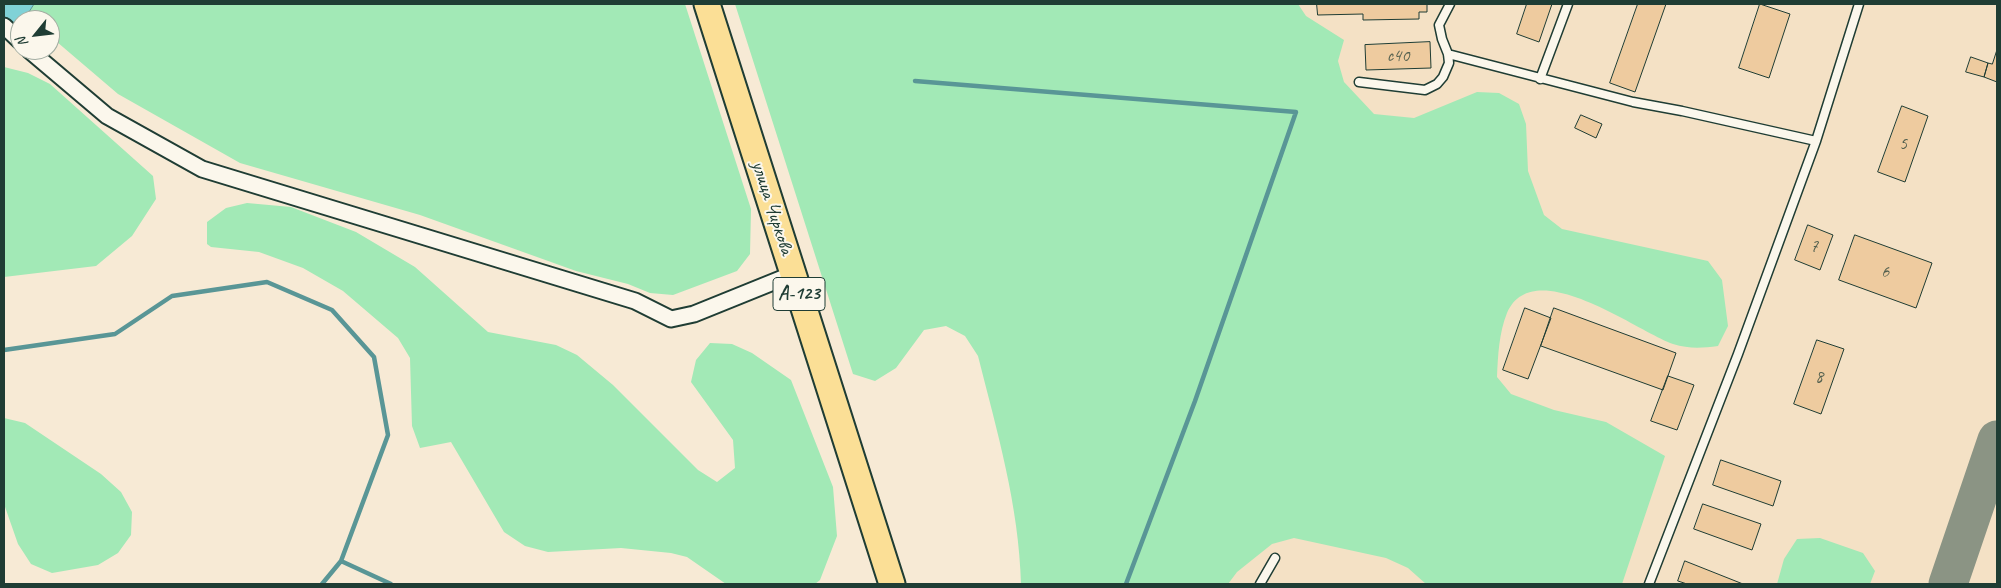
<!DOCTYPE html>
<html>
<head>
<meta charset="utf-8">
<style>
	body { margin:0 }
	#map { position:relative; width:2001px; height:588px; overflow:hidden; background:#f7ead5; font-family:Caveat,sans-serif }
	canvas { display:block }
	.frame { position:absolute; inset:0; border:5px solid #1f3d34; pointer-events:none }
	.north { position:absolute; left:10px; top:10px; width:50px; height:50px; box-sizing:border-box; background:#fbf7ec; border:1px solid #a3ada2; border-radius:50%; rotate:241deg; font-size:14px; font-weight:700; line-height:20px; text-align:center; color:#1f3d34 }
	.north::after { content:''; display:block; margin:auto; width:18px; height:22px; background:#1f3d34; clip-path:polygon(50% 0,100% 100%,50% 72%,0 100%) }
</style>
</head>
<body>
<div id="map">
<canvas width="2001" height="588"></canvas>
<div class="frame"></div>
<div class="north">N</div>
</div>
<script>
const g = document.querySelector('canvas').getContext('2d');
g.lineJoin = 'round';
function fill(path, color) {
  g.fillStyle = color;
  g.fill(path, 'evenodd');
}
function strokePath(path, color, width, dash) {
  g.strokeStyle = color;
  g.lineWidth = width;
  g.lineCap = dash ? 'butt' : 'round';
  g.setLineDash(dash || []);
  g.stroke(path);
}
function write(font, color, halo, rows, align = 'center') {
  g.font = font + ' Caveat,sans-serif';
  g.lineWidth = 4;
  g.setLineDash([]);
  g.textBaseline = 'middle';
  g.strokeStyle = halo;
  g.fillStyle = color;
  for (const [text, x, y, turn = 0] of rows) {
    g.save();
    g.translate(x, y);
    g.rotate((+turn || 0) * Math.PI / 180);
    g.textAlign = isNaN(turn) ? turn : align;
    if (halo) g.strokeText(text, 0, 0);
    g.fillText(text, 0, 0);
    g.restore();
  }
}
fill(new Path2D(`
	M1148,4H1997V584H1138Z`), '#f4e1c5');
fill(new Path2D(`
	M34,4H685L751,209L750,254L737,271L673,295L650,293L628,284L576,271L420,215L240,163L118,94L50,36V20H36L29,12Z
	M735,4H1298L1306,16L1344,40L1338,61L1344,82L1374,114L1414,118L1477,92L1499,93L1519,104L1526,124L1528,171L1544,215L1562,229L1708,261L1722,280L1728,326L1718,346C1702,348 1689,349 1673,344C1635,330 1533,253 1507,313C1499,333 1498,355 1497,377L1511,394L1554,410L1606,422L1665,456L1622,584H1426L1408,568L1386,558L1294,538L1272,544L1237,572L1228,584H1021C1019,506 997,431 978,356L965,336L946,326L924,330L896,368L875,381L853,374Z
	M4,67L28,73L50,84L153,176L156,199L132,236L96,266L4,277Z
	M247,203L291,207L356,232L415,267L488,332L556,345L577,355L613,385L698,470L717,482L735,468L733,440L691,382L696,360L710,343L732,344L752,353L791,380L833,487L837,536L820,580L815,584H726L687,557L671,553L621,548L548,552L525,546L504,532L451,442L420,448L412,426L410,358L398,338L343,291L303,268L259,252L211,247L207,244V222L226,208Z
	M4,418L25,423L101,474L121,492L132,512L131,535L118,553L98,565L52,573L31,564L18,544L4,504Z
	M1820,538L1863,553L1875,571L1870,584H1777L1784,559L1797,539Z`), '#a2e9b6');
const water = new Path2D(`
	M4,4H34L29,12L4,38Z`);
fill(water, '#80d2d7');
strokePath(water, '#599696', 1);
strokePath(new Path2D(`
	M915,81L1296,112L1195,401L1126,584
	M4,350L115,334L172,296L267,282L332,310L374,357L388,435L341,561
	M322,584L341,561L391,584`), '#599696', 4.5);
strokePath(new Path2D(`
	M1948,584L1997,440`), '#8b9484', 39);
const building = new Path2D(`
	M1317,4H1427V12H1419V19L1363,20V14L1318,15Z
	M1527,4H1552L1539,42L1517,34Z
	M1638,4H1666L1635,92L1610,83Z
	M1760,4L1790,14L1769,78L1739,68Z
	M1430,42L1431,68L1366,70L1365,45Z
	M1997,50V82L1984,77L1988,63L1992,64Z
	M1971,57L1988,63L1984,77L1966,72Z
	M1902,106L1928,116L1905,182L1878,172Z
	M1581,115L1602,124L1596,138L1575,128Z
	M1808,225L1833,235L1820,270L1795,260Z
	M1855,235L1932,263L1916,308L1839,280Z
	M1525,308L1551,318L1528,379L1503,370Z
	M1554,308L1676,353L1663,390L1541,346Z
	M1817,340L1844,349L1821,414L1794,404Z
	M1668,376L1694,385L1677,430L1651,421Z
	M1721,460L1781,481L1773,506L1713,485Z
	M1703,504L1761,524L1752,550L1694,529Z
	M1685,561L1743,584H1687L1678,581Z`);
fill(building, '#eecb9f');
strokePath(building, '#1f3d34', 1);
const service = new Path2D(`
	M1448,54L1633,102L1682,111L1816,141
	M1540,79L1568,4
	M1359,82L1425,90L1437,84L1443,77L1449,63L1448,54L1442,39L1439,25L1450,4
	M1260,584L1275,558
	M1649,584L1738,354L1816,141L1859,4`);
const minor = new Path2D(`
	M4,26L20,41
	M29,50L107,116L202,169L635,301L671,319L694,314L793,274`);
const primary = new Path2D(`
	M707,4L892,584`);
strokePath(service, '#1f3d34', 11);
strokePath(minor, '#1f3d34', 19);
strokePath(primary, '#1f3d34', 29);
strokePath(service, '#fbf7ec', 8);
strokePath(minor, '#fbf7ec', 15);
strokePath(primary, '#fbdf96', 25);
write('18px', '#53604f', null, [
	["с40",1398,56],
	["5",1903,144],
	["7",1814,247],
	["6",1885,272],
	["8",1819,377]
]);
for (const [x, y, w] of [
	[799,294,52]
]) {
  const box = new Path2D();
  box.roundRect(x - w / 2, y - 16.5, w, 33, 4);
  g.fillStyle = '#fbf7ec';
  g.fill(box);
  strokePath(box, '#1f3d34', 1);
}
write('bold 19px', '#1f3d34', null, [
	["А-123",799,294]
]);
write('20px', '#1f3d34', '#fbf7ec', [
	["улица Чиркова",772,208,72]
]);
</script>
</body>
</html>
